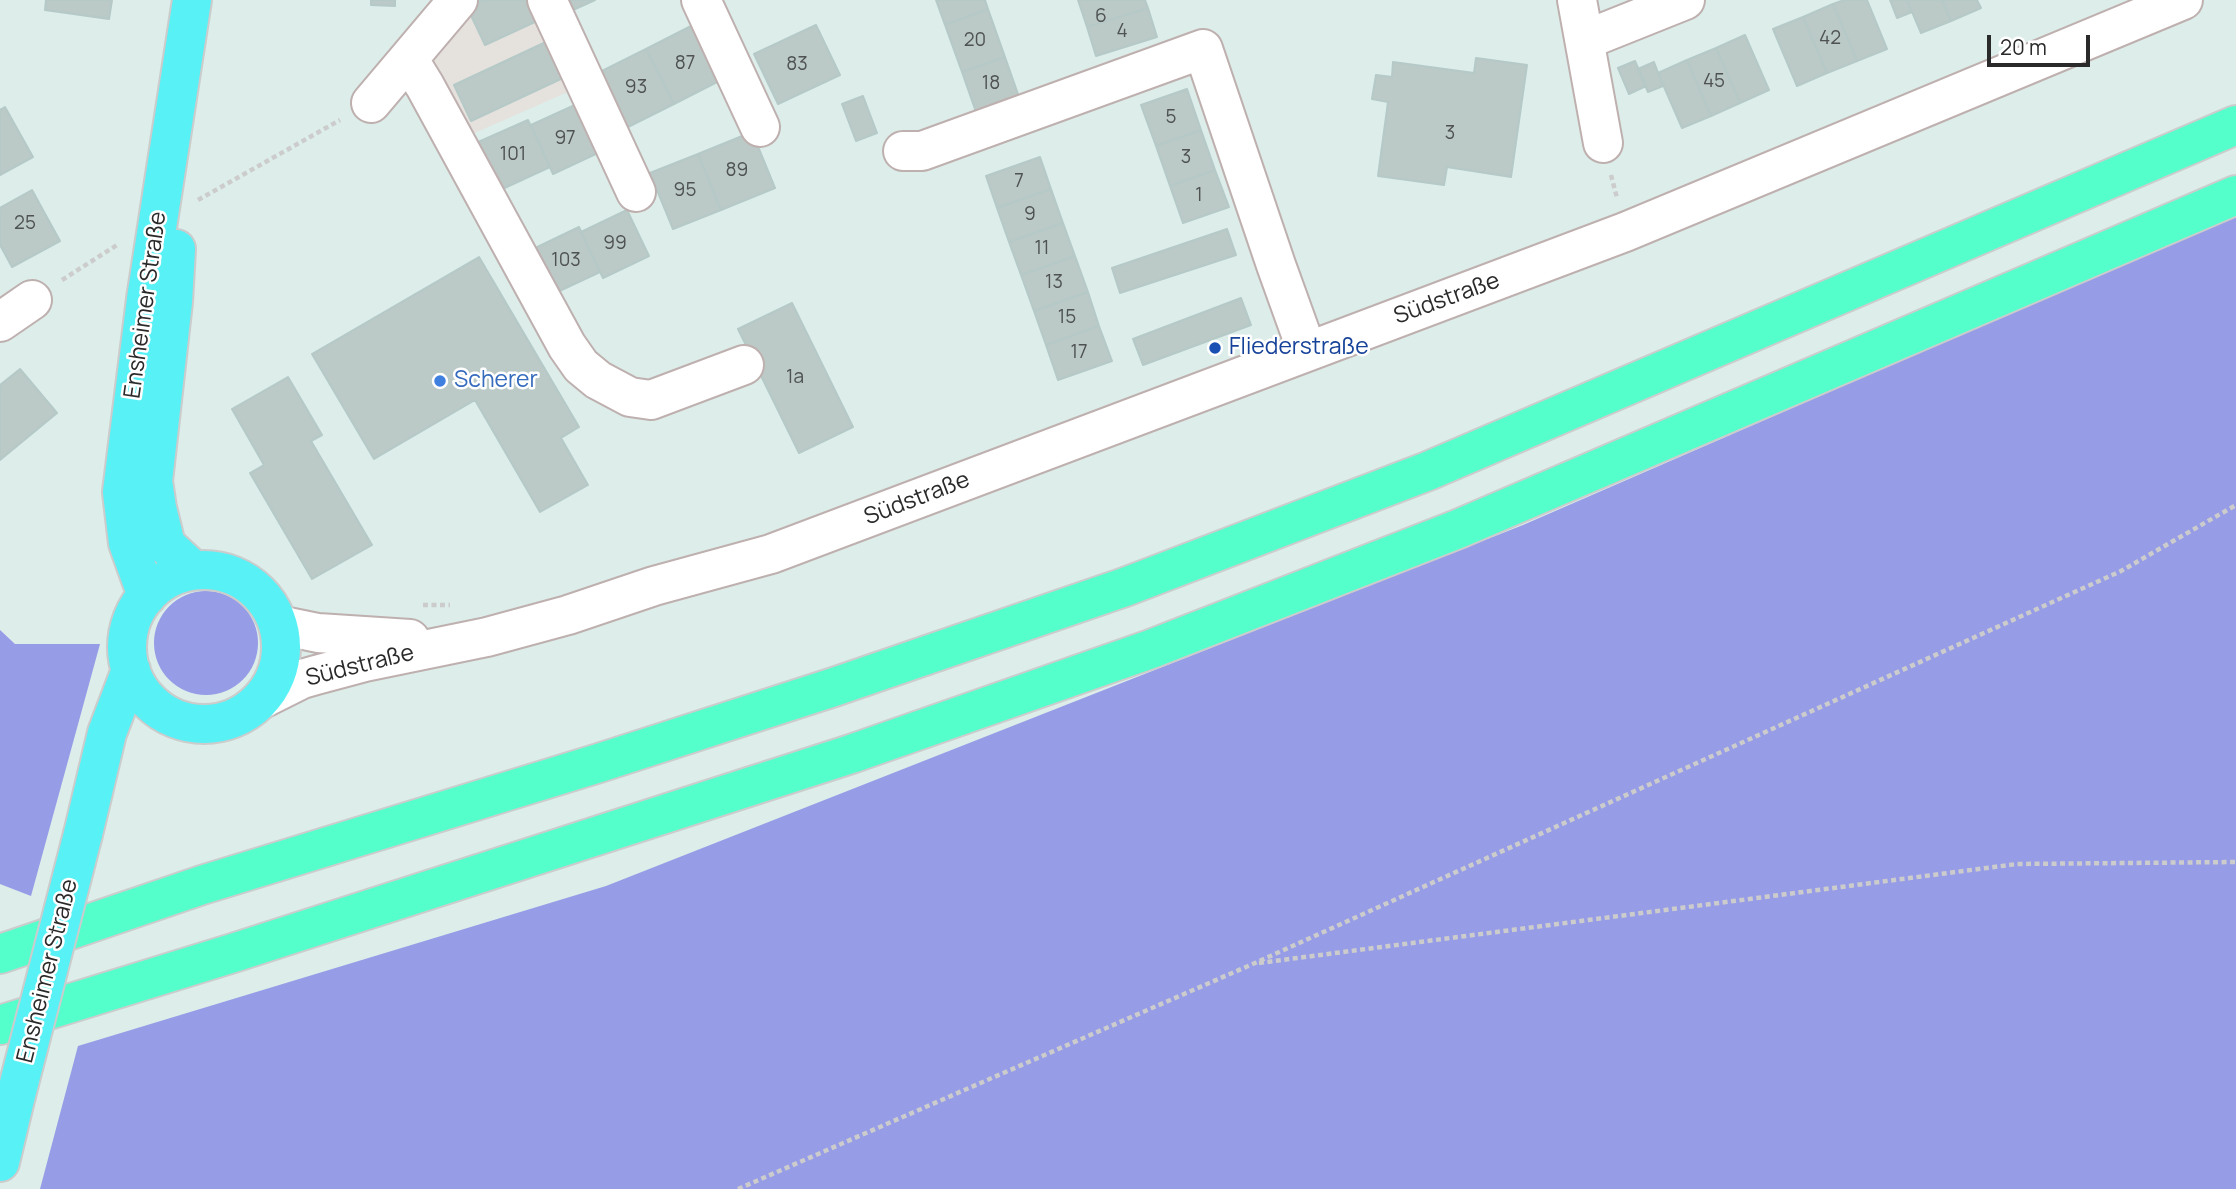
<!DOCTYPE html>
<html>
<head>
<meta charset="utf-8">
<style>
	body { margin:0 }
	#map { position:relative; width:2236px; height:1189px; overflow:hidden; background:#dcedea; font-family:Manrope,sans-serif }
	canvas { display:block }
	.scale { position:absolute; left:1987px; top:35px; width:103px; height:32px; box-sizing:border-box; border:4px solid #2a2a2a; border-top:0; padding-left:9px; font-size:21px; line-height:24px; white-space:nowrap; color:#2a2a2a; -webkit-text-stroke:5px #fff; paint-order:stroke }
</style>
</head>
<body>
<div id="map">
<canvas width="2236" height="1189"></canvas>
<div class="scale">20 m</div>
</div>
<script>
const g = document.querySelector('canvas').getContext('2d');
g.lineJoin = 'round';
function fill(path, color) {
  g.fillStyle = color;
  g.fill(path, 'evenodd');
}
function strokePath(path, color, width, dash) {
  g.strokeStyle = color;
  g.lineWidth = width;
  g.lineCap = dash ? 'butt' : 'round';
  g.setLineDash(dash || []);
  g.stroke(path);
}
function write(font, color, halo, rows, align = 'center') {
  g.font = font + ' Manrope,sans-serif';
  g.lineWidth = 5;
  g.setLineDash([]);
  g.textBaseline = 'middle';
  g.strokeStyle = halo;
  g.fillStyle = color;
  for (const [text, x, y, turn = 0] of rows) {
    g.save();
    g.translate(x, y);
    g.rotate((+turn || 0) * Math.PI / 180);
    g.textAlign = isNaN(turn) ? turn : align;
    if (halo) g.strokeText(text, 0, 0);
    g.fillText(text, 0, 0);
    g.restore();
  }
}
fill(new Path2D(`
	M458,0H547L586,84L454,142L409,60Z`), '#e5e1dd');
fill(new Path2D(`
	M2236,215V1189H40L78,1046L606,886L1523,525Z
	M154 643a52 52 0 1 1 104 0a52 52 0 1 1-104 0Z
	M0,630L15,644H100L31,896L0,884Z`), '#969ce6');
const building = new Path2D(`
	M46,0H112L109,19L45,10Z
	M371,0H395V6L371,5Z
	M482,0H527L537,21L485,45L467,7Z
	M568,0H595L573,10Z
	M936,0H985L988,9L945,25Z
	M1078,0H1145L1148,8L1087,27Z
	M1844,0H1867L1887,49L1857,61L1833,4Z
	M1890,0H1907L1912,12L1897,18Z
	M1907,0H1942L1951,21L1921,33Z
	M1942,0H1977L1981,8L1951,21Z
	M1833,4L1857,61L1827,73L1803,17Z
	M1148,8L1157,37L1096,56L1087,27Z
	M988,9L1005,57L962,72L945,25Z
	M1803,17L1827,73L1797,86L1773,29Z
	M695,24L723,79L674,104L646,49Z
	M816,25L840,75L778,104L754,54Z
	M1745,35L1769,90L1740,103L1716,48Z
	M548,41L565,77L471,121L454,85Z
	M1716,48L1740,103L1711,116L1687,60Z
	M646,49L674,104L626,128L598,73Z
	M1005,57L1019,97L976,112L962,72Z
	M1476,58L1527,65L1511,177L1447,167L1444,185L1378,176L1388,102L1372,99L1376,75L1392,77L1393,62L1474,73Z
	M1687,60L1711,116L1682,128L1658,73Z
	M1635,61L1646,86L1629,94L1618,68Z
	M1654,62L1663,86L1648,92L1638,69Z
	M1187,89L1201,130L1156,146L1141,105Z
	M863,96L877,133L856,141L842,104Z
	M577,104L600,152L553,174L531,125Z
	M5,107L33,157L0,175V110Z
	M528,120L550,167L498,191L476,143Z
	M1201,130L1215,170L1170,186L1156,146Z
	M752,132L775,188L721,210L698,154Z
	M698,154L721,210L673,229L650,173Z
	M1040,157L1051,189L997,208L986,176Z
	M1215,170L1229,207L1183,223L1170,186Z
	M1051,189L1063,223L1009,242L997,208Z
	M32,190L60,241L12,267L0,245V208Z
	M627,210L649,256L603,278L581,232Z
	M1063,223L1075,256L1021,275L1009,242Z
	M579,227L600,272L553,294L531,250Z
	M1227,229L1236,255L1120,293L1112,268Z
	M1075,256L1088,292L1034,311L1021,275Z
	M479,257L579,427L561,438L588,485L540,512L475,400L374,459L312,354Z
	M1088,292L1099,326L1046,345L1034,311Z
	M1241,298L1251,325L1143,365L1133,339Z
	M792,303L853,427L799,453L738,329Z
	M1099,326L1112,361L1058,380L1046,345Z
	M20,369L57,413L0,460V385Z
	M288,377L322,435L311,441L372,545L312,579L250,473L264,465L232,409Z`);
fill(building, '#bbc9c7');
strokePath(building, '#b5c9c7', 2);
const minor = new Path2D(`
	M547,0L636,192
	M701,0L760,127
	M1577,0L1603,143
	M1585,40L1685,0
	M409,60L425,86L567,346L581,366L598,380L630,397L651,400L744,365
	M371,103L458,0
	M903,151H922L1203,49L1276,265L1307,351
	M0,322L32,300
	M279,625L318,633L410,639
	M262,699L302,679L316,675L365,662L487,637L568,615L654,586L771,554L1625,232L2183,0`);
const major = new Path2D(`
	M176,249L173,302L153,481L157,508L166,545L193,570
	M127 647a77 77 0 1 1 154 0a77 77 0 1 1-154 0Z
	M147,596L128,543L122,492L146,299L192,0
	M83,834L107,733L131,670
	M0,1162L16,1095`);
const highway = new Path2D(`
	M0,954L202,885L599,763L834,687L1125,587L1428,471L2236,125
	M0,1025L233,953L851,754L1151,649L1458,529L2236,195`);
strokePath(minor, '#bfb0b0', 42);
strokePath(major, '#ccc', 42);
strokePath(highway, '#ccc', 42);
strokePath(new Path2D(`
	M1611,175L1617,198
	M198,200L340,120
	M62,280L117,245
	M423,605H450
	M1259,963L2017,864L2236,862
	M738,1189L1255,963L2121,571L2236,505`), '#ccc', 4.5, [5, 3.5]);
strokePath(minor, '#fff', 38);
strokePath(major, '#58f1f6', 38);
strokePath(highway, '#5fc', 38);
const majorBridge = new Path2D(`
	M16,1095L83,834`);
strokePath(majorBridge, '#ccc', 42, []);
strokePath(majorBridge, '#58f1f6', 38);
for (const [x, y, r, color] of [
	[1215,348,7,"#1a4fb4"],
	[440,381,7,"#3f7fe0"]
]) {
  const dot = new Path2D();
  dot.arc(x, y, r, 0, 2 * Math.PI);
  g.fillStyle = color;
  g.fill(dot);
  strokePath(dot, '#fff', 2.5);
}
write('19px', '#4e5251', null, [
	["6",1101,17],
	["4",1122,32],
	["42",1830,39],
	["20",975,41],
	["87",685,64],
	["83",797,65],
	["45",1714,82],
	["18",991,84],
	["93",636,88],
	["5",1171,118],
	["3",1450,134],
	["97",565,139],
	["101",513,155],
	["3",1186,158],
	["89",737,171],
	["7",1019,182],
	["95",685,191],
	["1",1199,196],
	["9",1030,215],
	["25",25,224],
	["99",615,244],
	["11",1042,249],
	["103",566,261],
	["13",1054,283],
	["15",1067,318],
	["17",1079,353],
	["1a",795,378]
]);
write('23px', '#2a2a2a', '#fff', [
	["Südstraße",1447,299,-20],
	["Ensheimer Straße",146,305,-82],
	["Südstraße",917,499,-21],
	["Südstraße",360,666,-14],
	["Ensheimer Straße",48,971,-76]
]);
write('23px', '#164399', '#fff', [
	["Fliederstraße",1229,348]
], 'left');
write('23px', '#366cbe', '#fff', [
	["Scherer",454,381]
], 'left');
</script>
</body>
</html>
